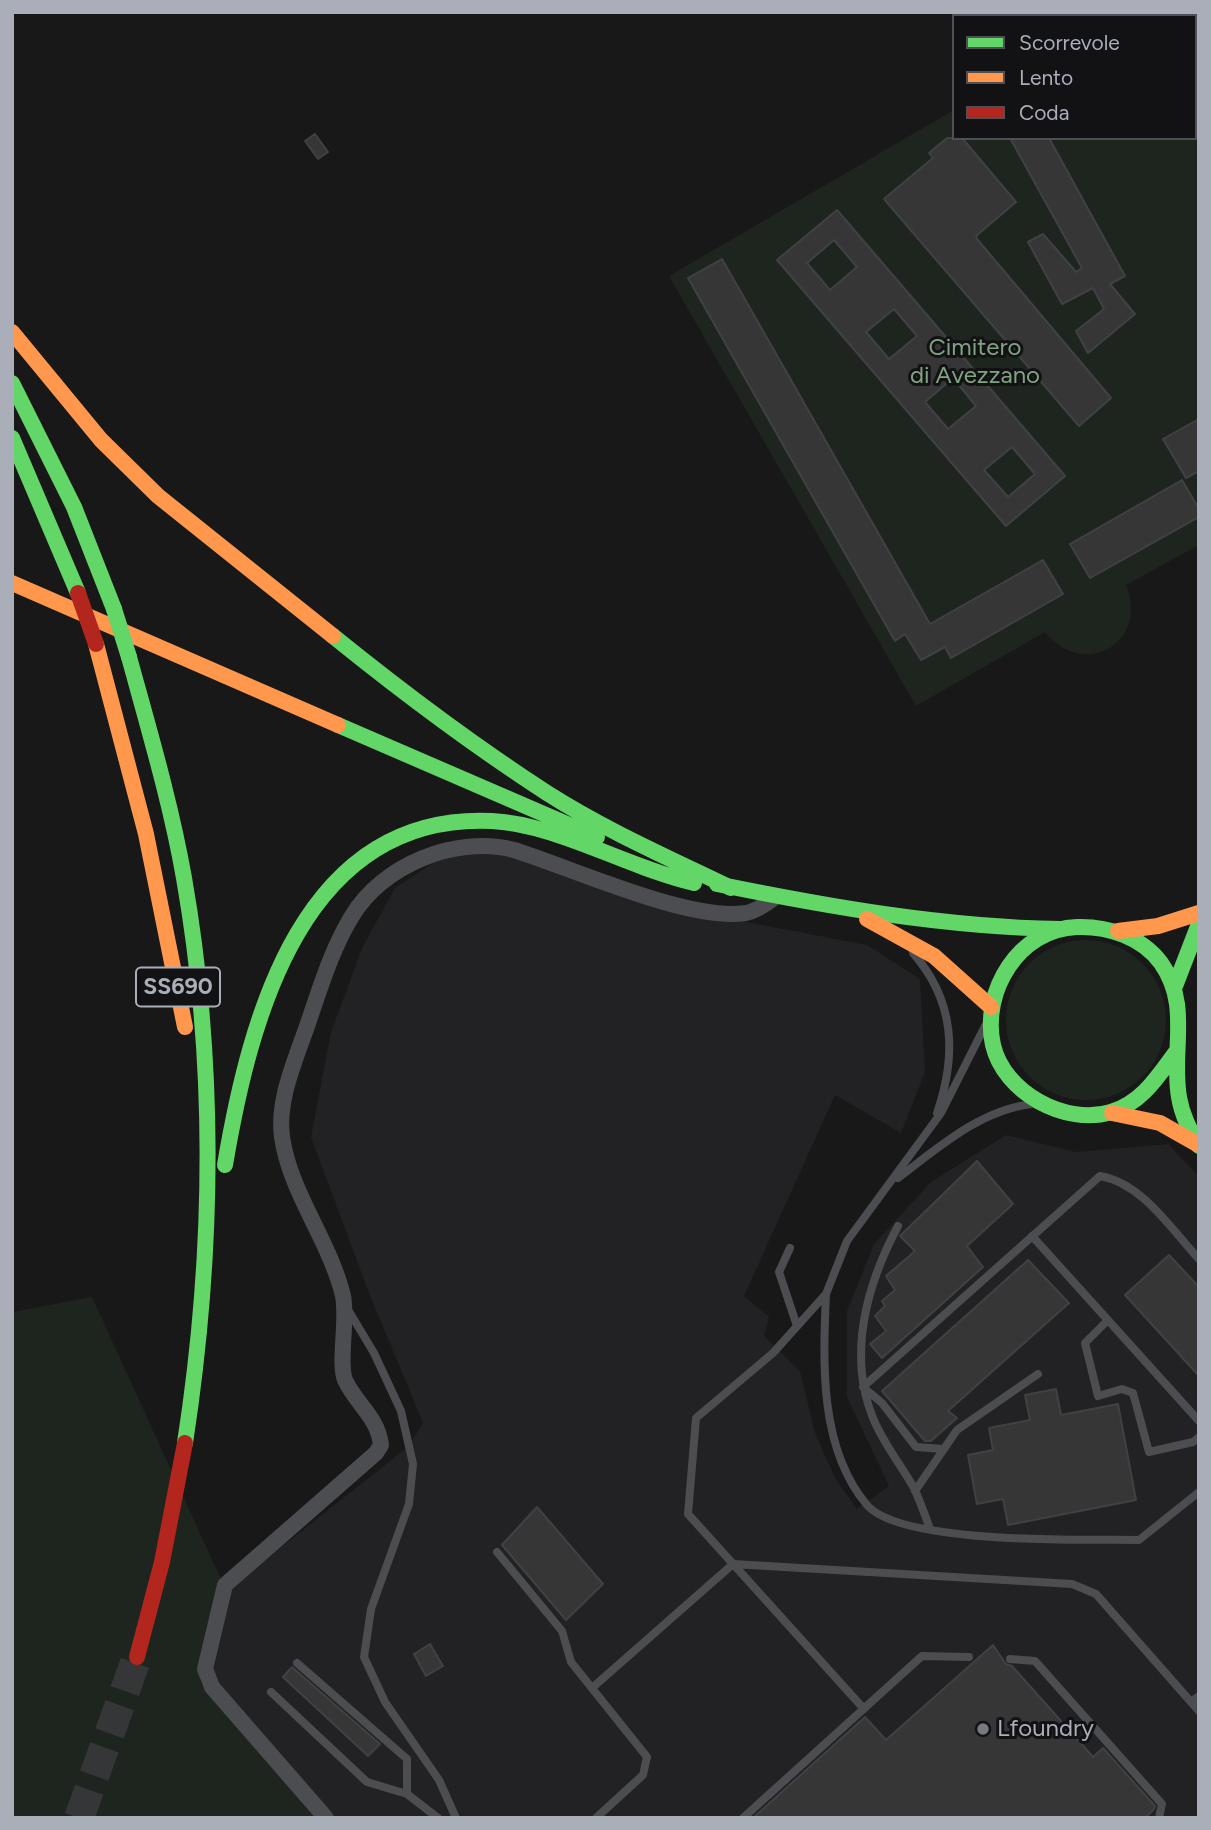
<!DOCTYPE html>
<html>
<head>
<meta charset="utf-8">
<style>
	body { margin:0 }
	#map { position:relative; width:1211px; height:1830px; overflow:hidden; background:#181818; font-family:Figtree,sans-serif }
	canvas { display:block }
	.frame { position:absolute; inset:0; border:14px solid #a9aeb9; pointer-events:none }
	.legend { position:absolute; left:952px; top:14px; width:245px; height:126px; box-sizing:border-box; background:#121214; border:2px solid #4e5056; margin:0; padding:9px 12px; list-style:none; font-size:21px; color:#a9aeb9 }
	.legend li { display:flex; align-items:center; gap:14px; height:35px }
	.legend b { width:35px; border:2px solid #4e5056 }
</style>
</head>
<body>
<div id="map">
<canvas width="1211" height="1830"></canvas>
<div class="frame"></div>
<ul class="legend">
<li><b style="height:9px;background:#63d668"></b>Scorrevole</li>
<li><b style="height:9px;background:#ff974d"></b>Lento</li>
<li><b style="height:9px;background:#b3261e"></b>Coda</li>
</ul>
</div>
<script>
const g = document.querySelector('canvas').getContext('2d');
g.lineJoin = 'round';
function fill(path, color) {
  g.fillStyle = color;
  g.fill(path, 'evenodd');
}
function strokePath(path, color, width, dash) {
  g.strokeStyle = color;
  g.lineWidth = width;
  g.lineCap = dash ? 'butt' : 'round';
  g.setLineDash(dash || []);
  g.stroke(path);
}
function write(font, color, halo, rows, align = 'center') {
  g.font = font + ' Figtree,sans-serif';
  g.lineWidth = 6;
  g.setLineDash([]);
  g.textBaseline = 'middle';
  g.strokeStyle = halo;
  g.fillStyle = color;
  for (const [text, x, y, turn = 0] of rows) {
    g.save();
    g.translate(x, y);
    g.rotate((+turn || 0) * Math.PI / 180);
    g.textAlign = isNaN(turn) ? turn : align;
    if (halo) g.strokeText(text, 0, 0);
    g.fillText(text, 0, 0);
    g.restore();
  }
}
fill(new Path2D(`
	M512,850L710,915L867,945L920,979L925,1072L901,1133L835,1095L744,1296L769,1317L764,1336L800,1371L815,1433L835,1478L857,1509L889,1486L847,1397V1311L874,1244L931,1182L1006,1135L1076,1152L1168,1144L1199,1176V1818H335L210,1678L227,1590L409,1446L423,1423L367,1288L311,1137L331,1032L363,946L395,888L450,852Z`), '#222224');
fill(new Path2D(`
	M969,12H1199V545L1126,585C1149,644 1084,680 1045,632L916,706L669,276L954,110V138H1195V16H971Z
	M1006 1020a80 80 0 1 1 160 0a80 80 0 1 1-160 0Z
	M92,1297L220,1577L199,1665L201,1684L321,1818H12V1312Z`), '#1e251f');
const building = new Path2D(`
	M315,134L328,152L318,159L305,141Z
	M947,138H962L1016,202L976,236L977,239L1111,398L1079,426L884,199L933,158L929,153Z
	M1010,138H1049L1125,276L1110,284L1135,314L1088,353L1076,331L1104,309L1093,288L1062,304L1028,242L1043,234L1076,272L1082,268Z
	M837,210L1065,476L1006,526L777,260ZM834,240L857,267L830,290L807,263ZM894,309L917,336L889,359L866,332ZM953,378L976,406L948,429L925,402ZM1012,447L1035,474L1008,497L984,470Z
	M722,259L930,624L1043,560L1063,594L951,658L945,647L921,660L905,634L895,641L688,278Z
	M1199,419V471L1186,478L1163,439Z
	M1182,480L1199,509V517L1090,578L1070,544Z
	M977,1161L1013,1204L967,1246L983,1267L882,1358L870,1344L886,1331L875,1316L885,1306L882,1301L895,1290L886,1276L915,1251L900,1236Z
	M1169,1255L1199,1287V1376L1125,1295Z
	M1028,1260L1069,1303L948,1411L957,1418L931,1441H925L882,1391Z
	M1056,1389L1061,1415L1118,1404L1136,1500L1008,1525L1003,1499L977,1504L968,1455L993,1450L989,1428L1030,1420L1025,1395Z
	M537,1507L603,1584L566,1620L502,1545Z
	M430,1644L443,1666L426,1676L414,1654Z
	M993,1645L1006,1664L1012,1666L1093,1757L1103,1748L1155,1806L1154,1809L1145,1818H753L865,1717L886,1740Z
	M292,1667L293,1668L380,1744L368,1756L283,1677Z`);
fill(building, '#363637');
strokePath(building, '#404144', 2);
strokePath(new Path2D(`
	M79,1818L137,1657`), '#353638', 30, [30, 15]);
strokePath(new Path2D(`
	M913,953C955,1001 957,1055 937,1113
	M898,1178C938,1148 980,1110 1032,1104
	M898,1226C867,1284 847,1354 873,1418C883,1443 901,1465 914,1488C920,1501 925,1515 930,1529
	M1032,1236L1199,1421
	M790,1248L779,1272L797,1326
	M826,1294C823,1363 819,1448 867,1505C901,1545 1085,1539 1139,1540L1199,1492
	M347,1308L374,1353L401,1411L413,1464L409,1504L371,1609L364,1657L385,1702L439,1780L456,1818
	M1108,1320L1085,1343L1098,1396L1122,1389L1133,1393L1149,1452L1193,1442L1199,1437
	M944,1449L916,1447L882,1403L863,1387L1100,1176C1142,1183 1171,1229 1199,1259
	M915,1491L957,1430L1038,1374
	M497,1552L562,1631L571,1662L647,1757L643,1775L596,1818
	M1010,1659L1035,1661L1162,1804L1159,1818
	M297,1663L407,1759V1794
	M592,1688L733,1564L1072,1584L1096,1594L1191,1702L1199,1696
	M271,1692L367,1782L407,1794L438,1818
	M1191,1702L1199,1711
	M864,1709L688,1514L696,1418L773,1353L826,1294L847,1241L941,1113L985,1026
	M743,1818L922,1656L969,1657`), '#4c4d51', 8);
strokePath(new Path2D(`
	M326,1818L212,1687L205,1669L225,1585L376,1453L381,1445C378,1417 356,1404 345,1380C338,1363 348,1320 343,1296C330,1241 290,1193 282,1137C277,1102 294,1063 306,1029C319,992 331,950 352,916C383,865 455,835 514,850C572,868 689,922 746,913C756,911 765,905 774,898`), '#4c4d51', 16);
strokePath(new Path2D(`
	M12,383L74,507L114,609
	M12,438L78,593
	M333,636C401,691 473,745 547,793C605,830 669,858 731,888
	M129,657C149,730 171,804 184,878C217,1067 214,1254 185,1443
	M338,725L597,837
	M717,884C830,907 944,927 1060,929
	M1175,986L1199,924
	M1176,1052C1158,1076 1142,1103 1111,1112C1066,1126 1004,1093 993,1045C981,991 1019,929 1077,927C1108,926 1142,937 1161,963C1191,1005 1171,1050 1179,1097C1182,1116 1190,1130 1199,1146
	M225,1165C250,1017 303,812 492,821C556,824 629,868 694,883`), '#63d668', 16);
strokePath(new Path2D(`
	M12,332L101,440L158,496L333,636
	M12,583L338,725
	M96,644L146,834L185,1027
	M867,919L934,956L991,1007
	M1118,931L1158,926L1199,913
	M1112,1113L1160,1123L1197,1144`), '#ff974d', 16);
strokePath(new Path2D(`
	M137,1657L162,1562L185,1443`), '#b3261e', 16);
strokePath(new Path2D(`
	M114,609L129,657`), '#63d668', 16);
strokePath(new Path2D(`
	M78,593L96,644`), '#b3261e', 16);
for (const [x, y, r, color] of [
	[983,1729,7,"#767a81"]
]) {
  const dot = new Path2D();
  dot.arc(x, y, r, 0, 2 * Math.PI);
  g.fillStyle = color;
  g.fill(dot);
  strokePath(dot, '#121214', 2.5);
}
for (const [x, y, w] of [
	[178,987,84]
]) {
  const box = new Path2D();
  box.roundRect(x - w / 2, y - 19.5, w, 39, 5);
  g.fillStyle = '#121214';
  g.fill(box);
  strokePath(box, '#a9aeb9', 2);
}
write('bold 23px', '#a9aeb9', null, [
	["SS690",178,987]
]);
write('24px', '#80a482', '#121214', [
	["Cimitero",975,348],
	["di Avezzano",975,376]
]);
write('24px', '#a9aeb9', '#121214', [
	["Lfoundry",997,1729]
], 'left');
</script>
</body>
</html>
